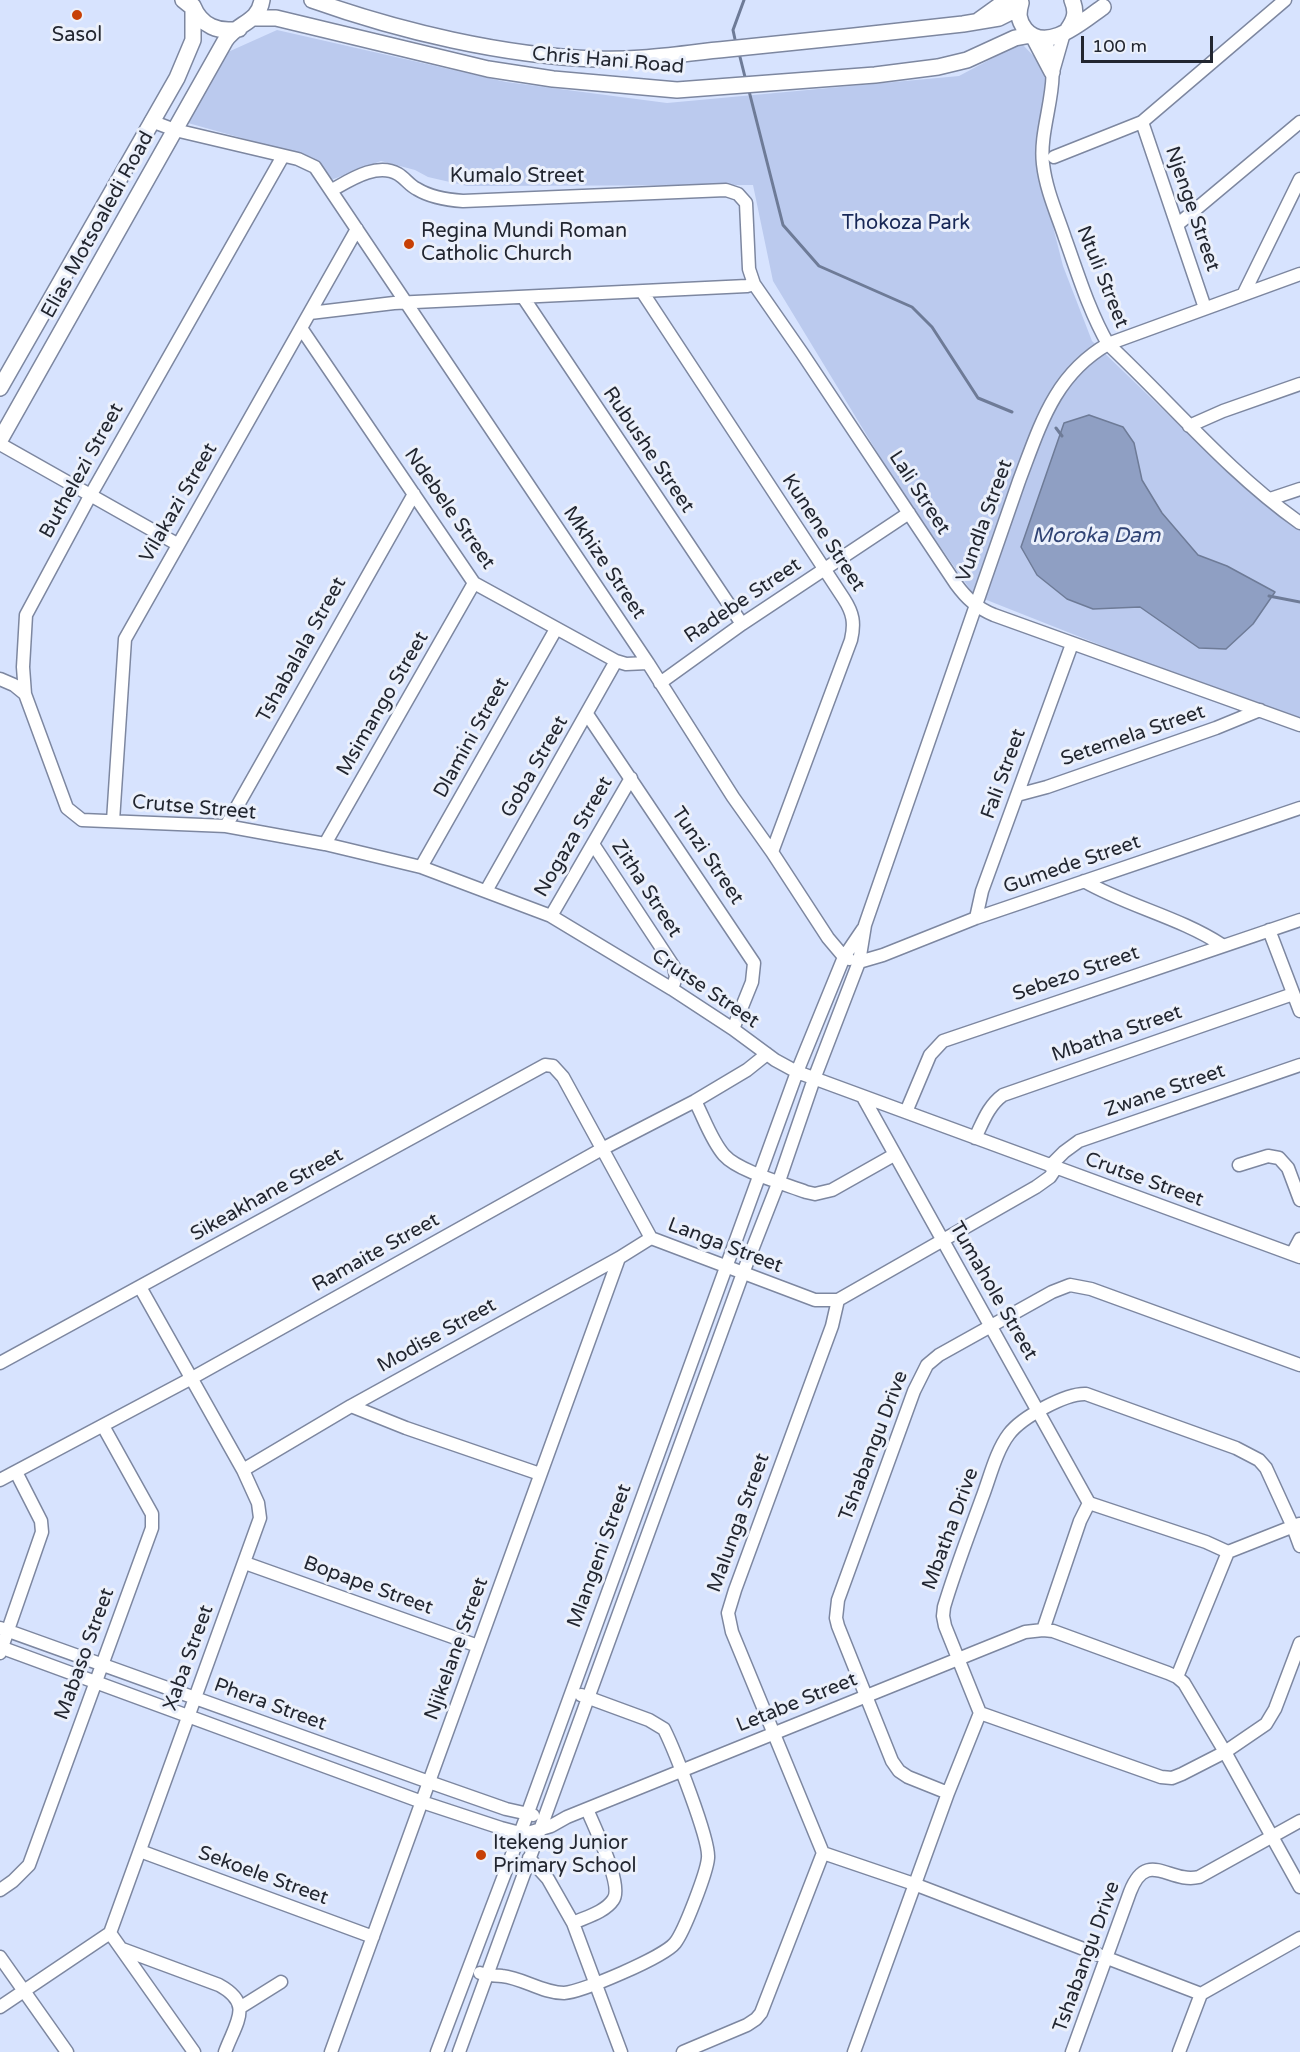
<!DOCTYPE html>
<html>
<head>
<meta charset="utf-8">
<style>
	body { margin:0 }
	#map { position:relative; width:1300px; height:2052px; overflow:hidden; background:#d7e3fe; font-family:"Varela Round",sans-serif }
	canvas { display:block }
	.scale { position:absolute; left:1081px; top:36px; width:132px; height:27px; box-sizing:border-box; border:3px solid #222630; border-top:0; padding-left:8px; font-size:18px; line-height:21px; white-space:nowrap; color:#222630; -webkit-text-stroke:4px #ebf0fb; paint-order:stroke }
</style>
</head>
<body>
<div id="map">
<canvas width="1300" height="2052"></canvas>
<div class="scale">100 m</div>
</div>
<script>
const g = document.querySelector('canvas').getContext('2d');
g.lineJoin = 'round';
function fill(path, color) {
  g.fillStyle = color;
  g.fill(path, 'evenodd');
}
function strokePath(path, color, width, dash) {
  g.strokeStyle = color;
  g.lineWidth = width;
  g.lineCap = dash ? 'butt' : 'round';
  g.setLineDash(dash || []);
  g.stroke(path);
}
function write(font, color, halo, rows, align = 'center') {
  g.font = font + ' "Varela Round",sans-serif';
  g.lineWidth = 6;
  g.setLineDash([]);
  g.textBaseline = 'middle';
  g.strokeStyle = halo;
  g.fillStyle = color;
  for (const [text, x, y, turn = 0] of rows) {
    g.save();
    g.translate(x, y);
    g.rotate((+turn || 0) * Math.PI / 180);
    g.textAlign = isNaN(turn) ? turn : align;
    if (halo) g.strokeText(text, 0, 0);
    g.fillText(text, 0, 0);
    g.restore();
  }
}
fill(new Path2D(`
	M277,30L506,82L667,103L959,76L1021,43L1052,75L1043,187L1063,266L1092,341L1179,425L1300,520V724L974,595L897,485L773,281L753,185L467,186L428,177L415,170L381,161L331,180L313,158L188,123L228,52Z`), '#bbcaee');
const water = new Path2D(`
	M1089,415L1123,427L1134,443L1142,480L1162,513L1198,555L1227,566L1275,592L1253,624L1226,649L1199,648L1140,607L1093,609L1067,599L1037,575L1021,547L1064,423Z`);
fill(water, '#8f9fc3');
strokePath(water, '#6e7b97', 1.5);
strokePath(new Path2D(`
	M736,44L733,30L744,0
	M739,53L746,81
	M749,91L783,225L819,266L912,307L932,327L978,398L1012,412
	M1056,428L1062,436
	M1269,596L1300,602`), '#6e7b97', 3);
const minor = new Path2D(`
	M1044,39C1066,77 1038,123 1043,164C1046,190 1057,214 1065,238C1078,274 1089,311 1108,344C1172,404 1228,472 1300,523
	M1054,68L1064,33
	M151,121L175,130L298,159L315,167L648,663L733,797L772,852L828,938L844,957L849,959
	M1142,122L1205,308
	M283,156L90,496L26,615L23,667L25,694L67,808L82,820L226,826L325,844L421,867L551,916L672,989L733,1029L775,1060L797,1072L1300,1257
	M1054,157L1142,122L1285,0
	M332,190C350,180 377,162 398,174C405,178 410,186 417,189C430,197 448,200 463,201L726,190L738,194L746,203L749,269L754,284L802,353L956,584C967,599 977,608 994,615L1300,725
	M1177,225L1300,122
	M643,293L844,599C853,613 855,623 851,640L772,852
	M1244,293L1300,179
	M523,297L742,624
	M310,313L394,303L747,286L754,284
	M301,328L474,583L616,661L626,664L648,663
	M1189,426L1223,411L1300,384
	M0,444L177,544
	M1270,499L1300,489
	M0,679L14,685L25,694
	M660,683L742,624L909,513
	M587,714L754,963L752,982L733,1029
	M1017,795L1047,787L1216,728L1260,710
	M113,821L125,639L357,229
	M226,826L414,494
	M325,844L474,583
	M593,844L674,967L676,977L672,989
	M421,867L556,629
	M1084,881C1127,906 1179,917 1222,945
	M486,891L616,661
	M551,916L631,778
	M976,918L982,891L1072,644
	M1269,930L1300,1011
	M859,962L883,955L976,918L1300,808
	M863,1097L1089,1503
	M695,1101C704,1118 711,1140 724,1155C738,1171 785,1184 806,1192L815,1194L832,1190L894,1155
	M906,1112L930,1055L943,1041L1300,920
	M975,1138C983,1122 988,1106 1003,1095L1293,994
	M1239,1165L1268,1156L1279,1158L1288,1168L1300,1200
	M1050,1166L1064,1152L1079,1141L1300,1065
	M1292,1254L1300,1239
	M0,1363L545,1065L553,1066L563,1077L651,1238L815,1300H838
	M351,1406L406,1428L540,1474
	M243,1470L351,1406L619,1258L651,1238
	M0,1480L192,1378L602,1149L695,1101L747,1070L767,1054
	M1089,1503L1206,1542L1228,1552
	M1228,1552L1299,1524
	M245,1563L478,1646
	M0,1628L429,1782L506,1809L533,1815
	M1043,1630L1080,1521L1089,1503
	M0,1647L422,1802L501,1828L520,1833L531,1832L551,1826L567,1817L1025,1632L1043,1630L1053,1631L1168,1673L1177,1677L1184,1683L1225,1752L1300,1887
	M0,1653L42,1532L41,1521L16,1472
	M1177,1677L1228,1552
	M980,1713L1161,1777L1172,1778L1182,1774L1225,1752L1266,1724L1275,1709L1300,1643
	M948,1793L908,1777L899,1771L892,1761L838,1626L836,1618L838,1600L914,1391L927,1365L939,1355L1052,1292L1070,1285L1091,1289L1300,1365
	M140,1851L373,1937
	M823,1853L914,1884L1201,1994
	M529,1858L548,1879L573,1923L621,2052
	M0,1890L13,1881L29,1865L152,1528V1514L103,1426
	M573,1923C586,1917 605,1912 613,1900C624,1886 594,1827 587,1809
	M110,1933L194,2052
	M122,1949L219,1985C254,2004 236,2022 225,2052
	M0,1957L67,2052
	M480,1973C488,1976 494,1975 502,1976C523,1978 542,1993 564,1993C582,1992 664,1957 675,1943C684,1932 707,1872 708,1858C710,1840 674,1749 664,1729L649,1720L581,1695
	M0,2007L110,1933L260,1518L258,1503L243,1470L140,1287
	M241,2007L281,1982
	M331,2052L619,1258
	M437,2052L527,1815L797,1072L844,957L863,929
	M459,2052L743,1273L779,1181L814,1079L859,962L865,925L1019,481C1040,426 1054,375 1108,344L1300,274
	M683,2052L747,2025L756,2019L761,2013L823,1853L732,1632L728,1613L735,1590L832,1326L838,1300L1036,1187L1050,1177L1056,1168
	M854,2052L948,1793L980,1713L945,1626L943,1616L944,1607C955,1570 969,1534 982,1498C990,1477 996,1451 1009,1434C1022,1417 1066,1393 1086,1394L1236,1448L1259,1460L1266,1468L1293,1527L1300,1546
	M1072,2052L1130,1892C1147,1848 1169,1884 1199,1877L1300,1821
	M1179,2052L1201,1994L1300,1938`);
const major = new Path2D(`
	M312,0C399,31 504,56 596,59C640,61 684,53 728,49C806,41 885,33 963,24L999,18L1019,8
	M1021,3C1018,13 1018,20 1025,29C1046,55 1084,20 1103,7
	M193,6C201,26 219,33 239,29
	M254,18H276L488,69L553,79L677,90L875,75L938,67L967,60L1015,38L1031,35
	M979,20L1007,0
	M1068,29C1075,19 1077,12 1072,0
	M1033,36L1052,72
	M0,388L177,78L193,40V8L183,0
	M0,440L225,41C237,22 258,24 262,0`);
strokePath(minor, '#7d87a0', 15);
strokePath(major, '#7d87a0', 18);
strokePath(minor, '#fff', 12);
strokePath(major, '#fff', 15);
for (const [x, y, r, color] of [
	[77,15,6,"#c74006"],
	[409,244,6,"#c74006"],
	[481,1855,6,"#c74006"]
]) {
  const dot = new Path2D();
  dot.arc(x, y, r, 0, 2 * Math.PI);
  g.fillStyle = color;
  g.fill(dot);
  strokePath(dot, '#ebf0fb', 2);
}
write('20px', '#222630', '#ebf0fb', [
	["Sasol",77,36,"center"],
	["Regina Mundi Roman",421,232],
	["Catholic Church",421,255],
	["Itekeng Junior",493,1844],
	["Primary School",493,1867]
], 'left');
write('20px', '#222630', '#ebf0fb', [
	["Chris Hani Road",608,61,5],
	["Kumalo Street",517,177],
	["Njenge Street",1192,209,71],
	["Elias Motsoaledi Road",98,225,-61],
	["Ntuli Street",1102,277,68],
	["Rubushe Street",648,450,56],
	["Buthelezi Street",82,471,-61],
	["Lali Street",919,493,57],
	["Vilakazi Street",179,503,-60],
	["Ndebele Street",449,509,55],
	["Vundla Street",985,521,-70],
	["Kunene Street",823,533,57],
	["Mkhize Street",604,563,56],
	["Radebe Street",743,601,-34],
	["Tshabalala Street",302,650,-61],
	["Msimango Street",383,704,-60],
	["Setemela Street",1133,736,-19],
	["Dlamini Street",472,738,-61],
	["Goba Street",535,767,-60],
	["Fali Street",1004,774,-70],
	["Crutse Street",194,808,5],
	["Nogaza Street",574,837,-60],
	["Tunzi Street",707,856,56],
	["Gumede Street",1072,865,-19],
	["Zitha Street",646,889,57],
	["Sebezo Street",1076,974,-19],
	["Crutse Street",705,989,34],
	["Mbatha Street",1117,1034,-19],
	["Zwane Street",1165,1091,-19],
	["Crutse Street",1144,1180,20],
	["Sikeakhane Street",267,1195,-29],
	["Langa Street",725,1246,21],
	["Ramaite Street",376,1253,-29],
	["Tumahole Street",993,1291,60],
	["Modise Street",437,1336,-29],
	["Tshabangu Drive",874,1446,-69],
	["Malunga Street",739,1523,-70],
	["Mbatha Drive",951,1529,-70],
	["Mlangeni Street",600,1556,-70],
	["Bopape Street",368,1586,20],
	["Njikelane Street",457,1649,-70],
	["Mabaso Street",85,1654,-70],
	["Xaba Street",189,1658,-70],
	["Letabe Street",797,1703,-22],
	["Phera Street",270,1705,20],
	["Sekoele Street",263,1876,20],
	["Tshabangu Drive",1087,1957,-70]
]);
write('20px', '#172756', '#ebf0fb', [
	["Thokoza Park",906,224]
]);
write('italic 21px', '#314475', '#ebf0fb', [
	["Moroka Dam",1096,536]
]);
</script>
</body>
</html>
